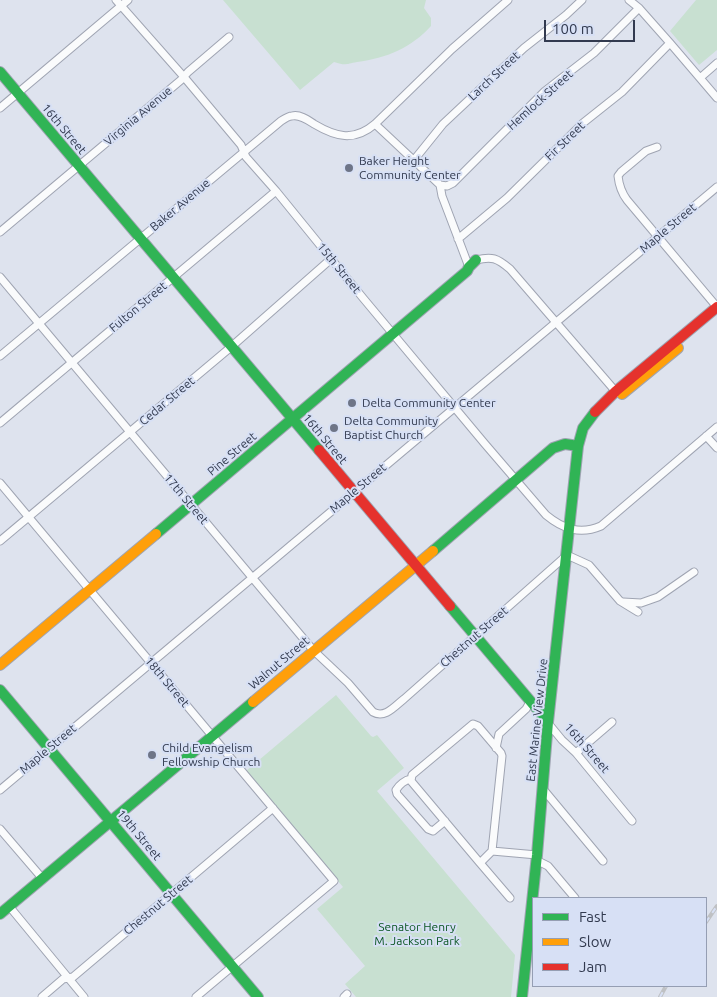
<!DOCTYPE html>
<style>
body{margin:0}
#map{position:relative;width:717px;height:997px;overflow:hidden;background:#dee3ee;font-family:Ubuntu,sans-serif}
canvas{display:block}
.legend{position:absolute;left:532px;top:897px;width:175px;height:90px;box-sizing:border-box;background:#d7e0f5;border:1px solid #959eb3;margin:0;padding:6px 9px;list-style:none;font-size:15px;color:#323a4f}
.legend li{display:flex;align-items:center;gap:10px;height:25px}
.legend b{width:25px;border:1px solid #959eb3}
.scale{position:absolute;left:544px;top:20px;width:91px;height:22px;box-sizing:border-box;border:2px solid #323a4f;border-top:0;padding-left:6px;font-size:15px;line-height:18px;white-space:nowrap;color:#323a4f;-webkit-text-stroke:4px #d7e0f5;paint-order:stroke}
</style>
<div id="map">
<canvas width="717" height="997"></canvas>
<ul class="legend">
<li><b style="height:6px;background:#30b455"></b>Fast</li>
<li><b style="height:6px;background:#ff9f0a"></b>Slow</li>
<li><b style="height:6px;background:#e5322d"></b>Jam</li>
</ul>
<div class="scale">100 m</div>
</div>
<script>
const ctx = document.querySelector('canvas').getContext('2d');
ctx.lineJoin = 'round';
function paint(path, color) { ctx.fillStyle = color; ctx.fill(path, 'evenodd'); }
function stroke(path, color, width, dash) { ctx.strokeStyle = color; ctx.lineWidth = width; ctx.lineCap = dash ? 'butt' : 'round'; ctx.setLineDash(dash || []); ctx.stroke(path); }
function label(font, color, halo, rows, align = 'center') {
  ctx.font = font + ' Ubuntu,sans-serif'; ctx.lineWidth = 4; ctx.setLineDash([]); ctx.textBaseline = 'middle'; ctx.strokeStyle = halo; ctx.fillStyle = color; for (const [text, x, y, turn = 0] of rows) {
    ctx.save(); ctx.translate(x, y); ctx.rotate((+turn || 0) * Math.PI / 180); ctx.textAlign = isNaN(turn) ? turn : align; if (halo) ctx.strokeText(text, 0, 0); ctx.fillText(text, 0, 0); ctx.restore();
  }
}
paint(new Path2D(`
 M223,0H426L424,8L431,18V26C411,48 387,58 357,62C346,64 346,66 334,62L300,90Z
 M696,0H717V50L699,65L670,31Z
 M336,695L371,736L373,737L377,735L404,768L377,791L515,955L511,997H356L345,984L365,966L317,909L343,887L246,771Z`), '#c8e0d1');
const street = new Path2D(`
 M116,0L184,77L241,145L246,157L276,191L363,298L485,444L546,515C563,529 580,535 601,526L717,427
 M629,0L639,8L670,43L717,98
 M700,78L717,63
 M0,108L128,0
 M375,124L440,185L442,196L469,267
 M657,147L646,151L621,172L618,176C619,185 621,192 627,200L717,307
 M414,160L443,124L524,48L566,15L582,0
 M440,185L447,186L453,183L545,91L594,53L639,8
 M0,232L181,80L188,72L229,37
 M458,239L507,198L583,123L622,92L670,43
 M476,260C492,256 497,258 510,269L617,393
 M0,277L313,650L348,683L373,712C385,719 395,706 404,699L567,555L589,565L620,601L638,612
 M0,356L281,121C284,119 289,116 292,116C300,114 308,120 314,124C336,137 354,142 375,124L452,49L508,0
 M0,423L276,191
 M706,436L717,448
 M0,483L334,881L196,997
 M0,541L231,347L331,259
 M623,602L641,603L658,597L694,572
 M548,723L562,740L576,753L632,821
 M496,748L499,734L526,709L530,702
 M576,753L612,722
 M411,779C405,780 399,785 396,790L397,794L428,829L433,831L445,821
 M543,789L603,861
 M0,790L717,187
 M0,829L42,878
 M492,851L502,756L501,753L478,726L473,724L412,775L411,781L480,863L492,851L537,855
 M536,860L548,866L575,898
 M480,863L510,898
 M9,906L84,997
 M42,997L63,979L73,977L273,808
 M344,997L347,994`);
const fast = new Path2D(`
 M0,72L319,450
 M156,534L467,271L469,267L476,260
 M433,551L553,448L565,444L578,446
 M450,606L548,722
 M0,690L258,997
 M0,914L253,702
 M522,997L537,855L548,722L578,446L583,428L595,412`);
const slow = new Path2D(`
 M622,394L678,348
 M0,665L156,534
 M253,702L433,551`);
const jam = new Path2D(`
 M595,412L616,391L717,307
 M319,450L450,606`);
stroke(street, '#9fa4b2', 9);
stroke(fast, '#9fa4b2', 12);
stroke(slow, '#9fa4b2', 12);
stroke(jam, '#9fa4b2', 12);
stroke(street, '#fafbfc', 7);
stroke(fast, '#30b455', 10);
stroke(slow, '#ff9f0a', 10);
stroke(jam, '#e5322d', 10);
const rail = new Path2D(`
 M706,922L717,906
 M660,997L666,986`);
stroke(rail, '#bfc1c4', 4);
stroke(rail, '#d7e0f5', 2, [5.5]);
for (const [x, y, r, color] of [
 [349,168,5,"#6e7587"],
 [352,403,5,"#6e7587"],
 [334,428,5,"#6e7587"],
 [152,755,5,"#6e7587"]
]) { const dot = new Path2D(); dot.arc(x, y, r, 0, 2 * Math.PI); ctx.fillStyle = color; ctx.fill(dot); stroke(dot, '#d7e0f5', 2); }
label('12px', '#323a4f', '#d7e0f5', [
 ["Larch Street",494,76,-43],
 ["Hemlock Street",540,100,-42],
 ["Virginia Avenue",138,116,-40],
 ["16th Street",64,129,50],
 ["Fir Street",565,141,-44],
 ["Baker Avenue",180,205,-40],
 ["Maple Street",668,228,-40],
 ["15th Street",339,268,51],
 ["Fulton Street",138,307,-40],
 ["Cedar Street",167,401,-40],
 ["16th Street",325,439,50],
 ["Pine Street",232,454,-40],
 ["Maple Street",358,488,-40],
 ["17th Street",186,499,50],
 ["Chestnut Street",474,637,-41],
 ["Walnut Street",279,663,-40],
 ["18th Street",167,682,50],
 ["East Marine View Drive",537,720,-84],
 ["16th Street",587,748,49],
 ["Maple Street",48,749,-40],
 ["19th Street",139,835,50],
 ["Chestnut Street",158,905,-40]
]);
label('12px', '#323a4f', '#d7e0f5', [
 ["Baker Height",359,161],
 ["Community Center",359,175],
 ["Delta Community Center",362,403],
 ["Delta Community",344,421],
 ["Baptist Church",344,435],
 ["Child Evangelism",162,748],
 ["Fellowship Church",162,762]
], 'left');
label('12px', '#095521', '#d7e0f5', [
 ["Senator Henry",417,927],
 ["M. Jackson Park",417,941]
]);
</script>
